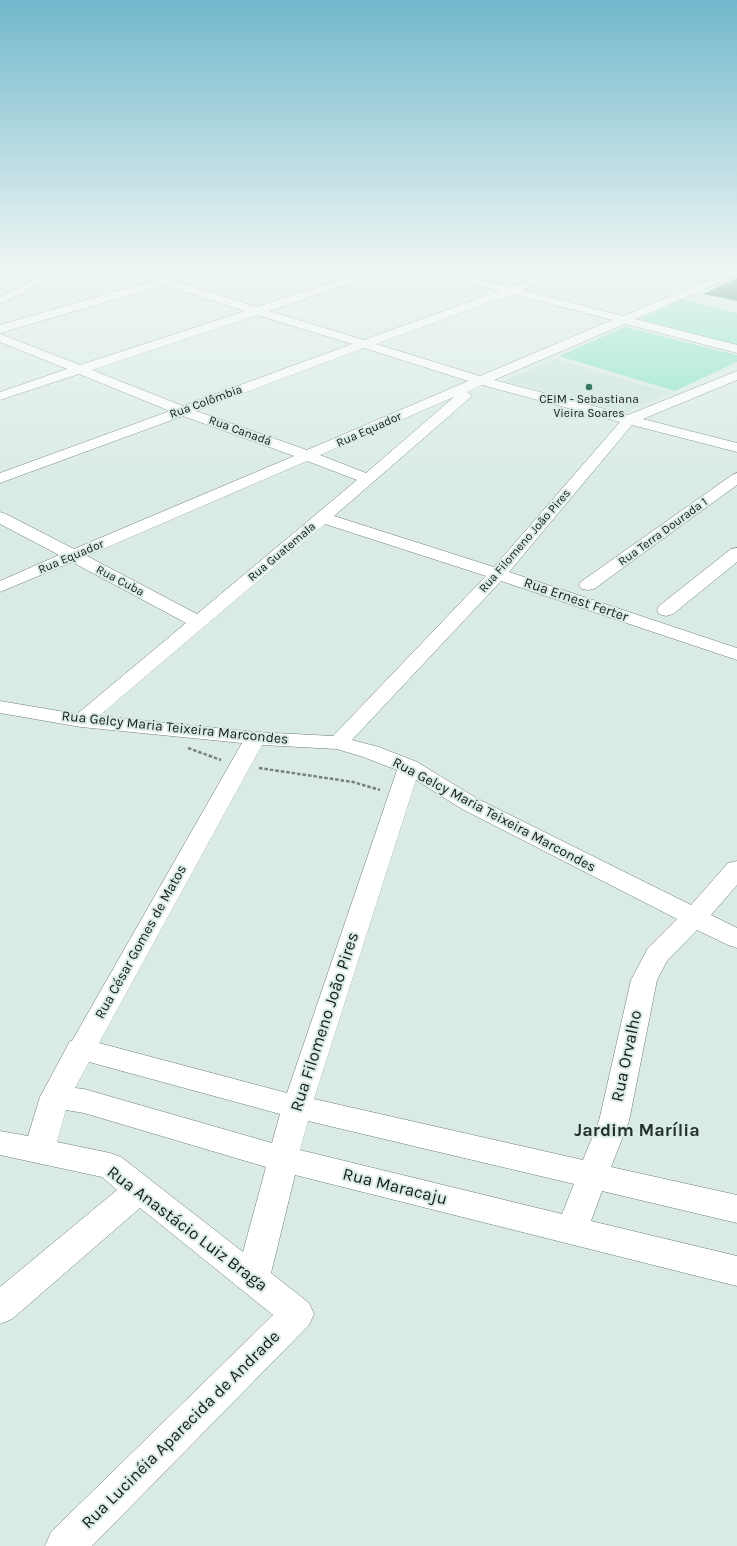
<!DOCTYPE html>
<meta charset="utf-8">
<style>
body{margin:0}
canvas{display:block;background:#daebe5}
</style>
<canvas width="737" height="1546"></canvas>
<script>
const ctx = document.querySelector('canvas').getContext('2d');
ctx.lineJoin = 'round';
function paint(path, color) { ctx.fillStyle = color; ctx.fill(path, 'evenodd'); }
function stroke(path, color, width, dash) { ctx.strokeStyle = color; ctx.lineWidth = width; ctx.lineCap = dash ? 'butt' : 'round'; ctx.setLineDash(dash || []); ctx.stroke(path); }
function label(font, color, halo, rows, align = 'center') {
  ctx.font = font + ' Karla,sans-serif'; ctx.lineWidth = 4; ctx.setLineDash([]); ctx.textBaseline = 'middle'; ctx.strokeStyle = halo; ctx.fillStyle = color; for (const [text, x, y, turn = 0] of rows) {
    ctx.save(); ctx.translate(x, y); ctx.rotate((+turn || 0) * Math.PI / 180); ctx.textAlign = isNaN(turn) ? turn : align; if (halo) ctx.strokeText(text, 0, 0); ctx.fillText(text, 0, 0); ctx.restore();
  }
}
paint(new Path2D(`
 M555,359L670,393L625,412L504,381Z`), '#cae4da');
paint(new Path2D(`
 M683,299L737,313V345L640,319Z
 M625,327L737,355V362L675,391L559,356Z`), '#89e3c6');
paint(new Path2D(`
 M737,278V301L703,294Z`), '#226e59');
const minor = new Path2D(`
 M61,267H76L0,304V297Z
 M113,267H131L164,278L200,267H218L217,269L175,281L257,307L377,267H394L393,269L269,311L364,340L499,291L417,269L416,267H435L510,287L559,267H575L522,290L623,316L737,268V275L635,319L737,345V353L625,324L494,380L628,415L737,371V380L643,419L737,443V452L632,425L509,572L737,648V660L501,581L352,740L379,747L417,762L478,799L691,905L728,863L737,861V885L711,915L737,928V948L728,945L697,930L667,961L657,980L629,1121L611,1167L737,1195V1223L602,1191L591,1221L737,1256V1286L295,1175L271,1273L309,1303L314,1314L309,1325L92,1546H45L51,1532L273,1315L140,1208L12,1319L0,1324V1287L117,1190L102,1177L0,1155V1131L28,1136L40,1097L70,1041H72L242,743L81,727L0,713V701L77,714L186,623L72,562L0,592V581L59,555L0,524V512L6,514L74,549L294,456L183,416L0,483V473L170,411L79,374L0,400V392L67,369L0,342V334L80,365L245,311L164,285L0,333V325L152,281L114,269ZM512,294L612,320L480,376L376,344ZM257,315L352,344L183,406L92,370ZM364,348L468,381L307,450L196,411ZM482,385L620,422L494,567L334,516L470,398L472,395L467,392ZM454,397L366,473L320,455ZM307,461L357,480L197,614L87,556ZM325,524L486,576L333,736L255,732L99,716ZM262,745L337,749L363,757L397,770L287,1093L99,1043ZM416,780L462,809L677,919L648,948L631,980L599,1121L583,1160L314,1099ZM89,1062L280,1114L272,1143L84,1089L75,1088ZM66,1110L84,1113L266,1167L243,1252L121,1157L110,1153L57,1142ZM308,1121L574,1184L562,1214L300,1150Z
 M737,473V485L594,589L588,590L582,589L579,585L582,581L732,475Z
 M737,548V562L673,614L666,616L659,614L657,610L659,606L731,549Z`);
stroke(minor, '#6e7d77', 1);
stroke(new Path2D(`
 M188,748L221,760
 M259,768L353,782L380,790`), '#76817d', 2.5, [3.5, 2]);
paint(minor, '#fff');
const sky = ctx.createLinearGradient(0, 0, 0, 484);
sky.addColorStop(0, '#71b8cc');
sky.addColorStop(0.55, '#eef6f3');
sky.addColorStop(1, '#eef6f300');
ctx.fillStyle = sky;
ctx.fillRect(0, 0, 737, 484);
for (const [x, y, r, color] of [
 [589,387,4,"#387663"]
]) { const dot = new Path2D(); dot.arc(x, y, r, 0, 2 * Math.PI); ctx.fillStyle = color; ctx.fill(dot); stroke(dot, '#daebe5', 1.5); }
label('12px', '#161c1a', '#daebe5', [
 ["CEIM - Sebastiana",589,400],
 ["Vieira Soares",589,414]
]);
label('12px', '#161c1a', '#daebe5', [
 ["Rua Colômbia",206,402,-20],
 ["Rua Equador",369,430,-24],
 ["Rua Canadá",240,431,20],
 ["Rua Terra Dourada 1",663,532,-36],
 ["Rua Filomeno João Pires",525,541,-49],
 ["Rua Guatemala",282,552,-40],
 ["Rua Equador",71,557,-23],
 ["Rua Cuba",120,581,28]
]);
label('14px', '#161c1a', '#daebe5', [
 ["Rua Ernest Ferter",576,600,19],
 ["Rua Gelcy Maria Teixeira Marcondes",175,728,6],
 ["Rua Gelcy Maria Teixeira Marcondes",494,815,28],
 ["Rua César Gomes de Matos",141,942,-61]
]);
label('17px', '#161c1a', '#daebe5', [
 ["Rua Filomeno João Pires",325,1022,-72],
 ["Rua Orvalho",627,1056,-78],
 ["Rua Maracaju",395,1187,14],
 ["Rua Anastácio Luiz Braga",187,1229,37],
 ["Rua Lucinéia Aparecida de Andrade",181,1430,-45]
]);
label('bold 18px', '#22302b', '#daebe5', [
 ["Jardim Marília",637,1131]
]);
</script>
